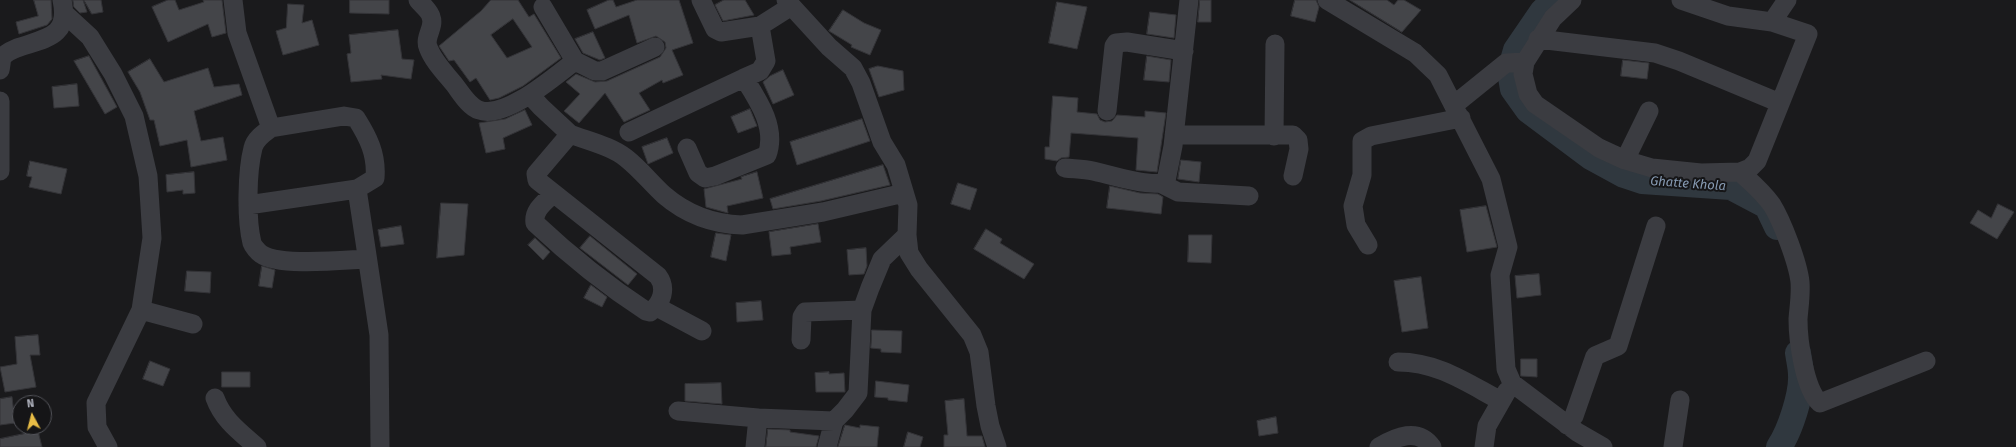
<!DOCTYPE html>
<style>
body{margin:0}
#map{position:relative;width:2016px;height:447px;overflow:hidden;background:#1a1a1c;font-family:"Fira Sans",sans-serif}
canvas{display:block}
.north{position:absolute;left:12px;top:395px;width:40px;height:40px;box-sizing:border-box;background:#151517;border:1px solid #525359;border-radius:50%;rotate:353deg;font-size:11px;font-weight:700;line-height:16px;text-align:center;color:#adb0bb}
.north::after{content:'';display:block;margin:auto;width:14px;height:18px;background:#e8bd46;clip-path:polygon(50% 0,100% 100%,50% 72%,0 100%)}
</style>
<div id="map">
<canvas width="2016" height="447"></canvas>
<div class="north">N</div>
</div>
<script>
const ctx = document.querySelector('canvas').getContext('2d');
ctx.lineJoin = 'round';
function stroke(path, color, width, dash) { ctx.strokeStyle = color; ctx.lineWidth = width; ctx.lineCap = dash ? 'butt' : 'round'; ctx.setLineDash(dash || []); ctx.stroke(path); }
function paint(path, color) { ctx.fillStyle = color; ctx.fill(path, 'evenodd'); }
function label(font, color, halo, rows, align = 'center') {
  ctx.font = font + ' "Fira Sans",sans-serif'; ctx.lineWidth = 4; ctx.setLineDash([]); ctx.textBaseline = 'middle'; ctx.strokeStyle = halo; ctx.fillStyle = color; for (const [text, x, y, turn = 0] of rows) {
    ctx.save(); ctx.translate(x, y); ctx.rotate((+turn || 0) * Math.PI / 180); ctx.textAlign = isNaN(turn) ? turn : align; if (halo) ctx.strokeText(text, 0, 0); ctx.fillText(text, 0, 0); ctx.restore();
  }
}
stroke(new Path2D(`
 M1554,0L1542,12L1516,50L1510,71L1513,89L1528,110L1591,157L1624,175L1642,181L1731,187L1767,206L1777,227
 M1779,447C1790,431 1802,394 1801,375C1801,368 1799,360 1798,353`), '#30383f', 26);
const building = new Path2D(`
 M34,0H51L52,19L47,25L19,34L16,22L38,16Z
 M73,0H83L87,12L80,13L74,7Z
 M84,0H101L103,12L92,14Z
 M168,0H175L179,10L204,2L203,0H222L226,33L212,37L208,24L168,42L152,7Z
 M350,0H389V14L350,13Z
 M491,0H518L529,17L534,14L561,58L523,86L499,98L490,100L476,78L470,82L454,60L449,61L439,46L481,11ZM513,19L532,47L507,58L491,35Z
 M609,0H613L616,7L637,0H679L693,43L672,50L683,75L663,83L662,80L639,93L650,110L624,122L605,93L579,123L564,111L580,94L566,82L576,74L595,82L607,81L660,57L666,48L665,42L656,36L637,43L629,15L595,29L587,10Z
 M724,0H745L754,15L723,21L715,5Z
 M1200,0H1211V22H1198Z
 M1295,0H1316L1319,7L1315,22L1291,16Z
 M1350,0H1387L1394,5L1398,0H1404L1421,10L1402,32Z
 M1057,2L1087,7L1077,49L1049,43Z
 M288,4L304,5L302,23L312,20L319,45L283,55L276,31L286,28Z
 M843,10L864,23L881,30L870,55L851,47L852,45L829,31Z
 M1150,12L1176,15L1174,38L1147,34Z
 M398,30L402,59L414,60L411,79L381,75L382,79L351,82L347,54L351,53L349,35Z
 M593,32L605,58L600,60L583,53L575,39Z
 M89,56L117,107L105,114L74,61Z
 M1147,56L1171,60L1169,82L1144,80Z
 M150,59L164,82L208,68L214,87L239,84L242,95L194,111L201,141L223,137L227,160L191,167L187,140L160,146L154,120H150L140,92L128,72Z
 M1623,60L1649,63L1647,79L1621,76Z
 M878,66L903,71L904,90L879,97L869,69Z
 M783,70L794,95L773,104L763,82L770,76Z
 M77,84L79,106L54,108L52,87Z
 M1053,96L1078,98L1077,112L1097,114L1100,120L1105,122L1112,121L1117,115L1145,117V111L1166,113L1157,172L1136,170L1138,138L1071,133L1069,157L1061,158L1057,161L1045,159V147H1049Z
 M750,109L757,126L738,133L731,117Z
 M525,110L532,125L503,138L505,149L486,153L479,123L505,119Z
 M862,119L870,141L797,165L790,142Z
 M667,138L673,153L648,164L642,147Z
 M1181,160L1201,162L1199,182L1178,179Z
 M30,161L67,169L61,194L29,187L32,177L27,176Z
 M883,165L890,185L821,201L773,209L770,199Z
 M194,172L195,193L183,194V190L167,192L166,175Z
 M757,172L763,198L727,206L728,213L706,207L704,189L742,179L741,177Z
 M958,183L977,189L970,210L951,204Z
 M1110,186L1140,193L1158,194L1163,197L1161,214L1107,208Z
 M441,203L468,204L464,255L437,258Z
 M1998,204L2014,212L1997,239L1970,223L1978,210L1991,218Z
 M1486,206L1497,247L1467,252L1460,210Z
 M818,224L821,242L790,247L791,254L772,256L769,232Z
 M401,226L404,244L381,247L378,230Z
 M986,229L1002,239L1000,243L1034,264L1024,279L974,249Z
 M716,233L731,235L726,261L711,257Z
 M1189,235H1212L1211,263L1188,262Z
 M590,236L637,274L628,285L580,248Z
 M535,238L550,252L543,260L528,245Z
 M866,248L867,266L864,274L849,275L847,250Z
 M262,266L275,270L272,288L259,286Z
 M187,271L211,272L210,293L185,291Z
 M1539,274L1541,295L1517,298L1515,276Z
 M1421,277L1428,328L1402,332L1394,281Z
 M591,285L607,297L602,307L584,298Z
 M761,301L763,320L737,322L736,303Z
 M872,330L902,331L901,353L881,352V349L871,348Z
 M38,335L40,355H30L36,387L5,392L0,367L17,364L15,337Z
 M1521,359H1537V377L1521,376Z
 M150,361L170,369L163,386L143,379Z
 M222,372H250V387H222Z
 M829,372V374L844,373L845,392H816L815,373Z
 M876,381L909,385L907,402L888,400V398L875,397Z
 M721,383L722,404L685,401V384Z
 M12,397L15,423L0,425V399Z
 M964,399L967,436H982L985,447H944V435H948L945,401Z
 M1276,417L1278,433L1259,436L1257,421Z
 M845,425L860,428V425L879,427L877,447H838Z
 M768,429L790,430V432L819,436L816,447H766Z
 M38,431L42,447H0V439Z
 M908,432L923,437L920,447H904Z`);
paint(building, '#444549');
stroke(building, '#343438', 1);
stroke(new Path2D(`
 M233,0L237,33L271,128C264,133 255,139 253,148C247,171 246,219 252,243C253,246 258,252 261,254C279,267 344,260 367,259
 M418,0C422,5 430,11 431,17C435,27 424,37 428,47C433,61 445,73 454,84C461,93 469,107 479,110C505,120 555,76 575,61L595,71H602L655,47
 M701,0L715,29L721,32L760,26
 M786,0L829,47L853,68L861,83L882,142L896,165L908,205L907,235L909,253L919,269L972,335L979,352L986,406L990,426L997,447
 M1327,0L1415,53L1438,75L1491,179L1508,247L1500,275L1506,369L1512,383L1577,432L1603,447
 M1572,0L1553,18L1525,62L1523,74L1528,94L1535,104L1599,148L1625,160L1652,168L1701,173L1740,172L1750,168L1757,161L1808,34L1772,22L1728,16L1681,0
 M543,7L575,61
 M65,14L90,37L113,74L134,116L148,176L152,238L141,310L96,403L97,427L108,447
 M1772,22L1787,0
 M1538,39L1655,53L1679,61L1780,103
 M0,70C1,67 1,61 2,58C5,53 12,50 17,48C46,38 70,37 62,0
 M530,95L541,107L570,134L536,174L537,180L658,276C667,288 662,304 650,312L646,311C606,285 569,255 535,223C533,210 545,202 553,194
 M0,101V171
 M1454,105L1506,63L1525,62
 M1107,111L1114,46L1116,43L1127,42L1184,51
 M629,132L744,78
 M570,134C588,141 611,146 626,158C640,169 651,183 664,195C686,214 713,224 742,225L823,212L904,193
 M1174,135H1293L1298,140L1299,149L1293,176
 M1274,136L1275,44
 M687,148L698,173L705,178L715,176L767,155C777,128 758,100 744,78L760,71L766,61L760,26L790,7
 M1625,160L1649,111
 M1065,168C1074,169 1084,169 1093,171C1108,174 1154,189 1166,181L1173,146L1189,0
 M1740,172C1751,182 1763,192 1772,205C1782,221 1798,263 1800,282C1801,295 1799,306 1798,319C1798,339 1804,389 1820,403L1926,361
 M1162,184L1178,192L1249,196
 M357,189L379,335L380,447
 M248,205L357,189L375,178C377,154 368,137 356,118L344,116L271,128
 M1368,245L1356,225L1353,206L1362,175V141L1371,136L1461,118
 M657,307L702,331
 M141,310L193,324
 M801,340L802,317L805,312L862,310
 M1398,362C1438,362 1467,383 1501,401
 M215,398C223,420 240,432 257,447
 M678,411L758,418L834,421L845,410L858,393L862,310L870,288L882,259L907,235
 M1567,425L1574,416L1595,356L1618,346L1656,226
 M755,447L758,418
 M827,447L834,421
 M1379,447C1396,437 1418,427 1432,447
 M1484,447L1487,426L1507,391
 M1673,447L1680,400`), '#3b3c41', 19);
label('italic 13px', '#879bb3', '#151517', [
 ["Ghatte Khola",1688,184,4]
]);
</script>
